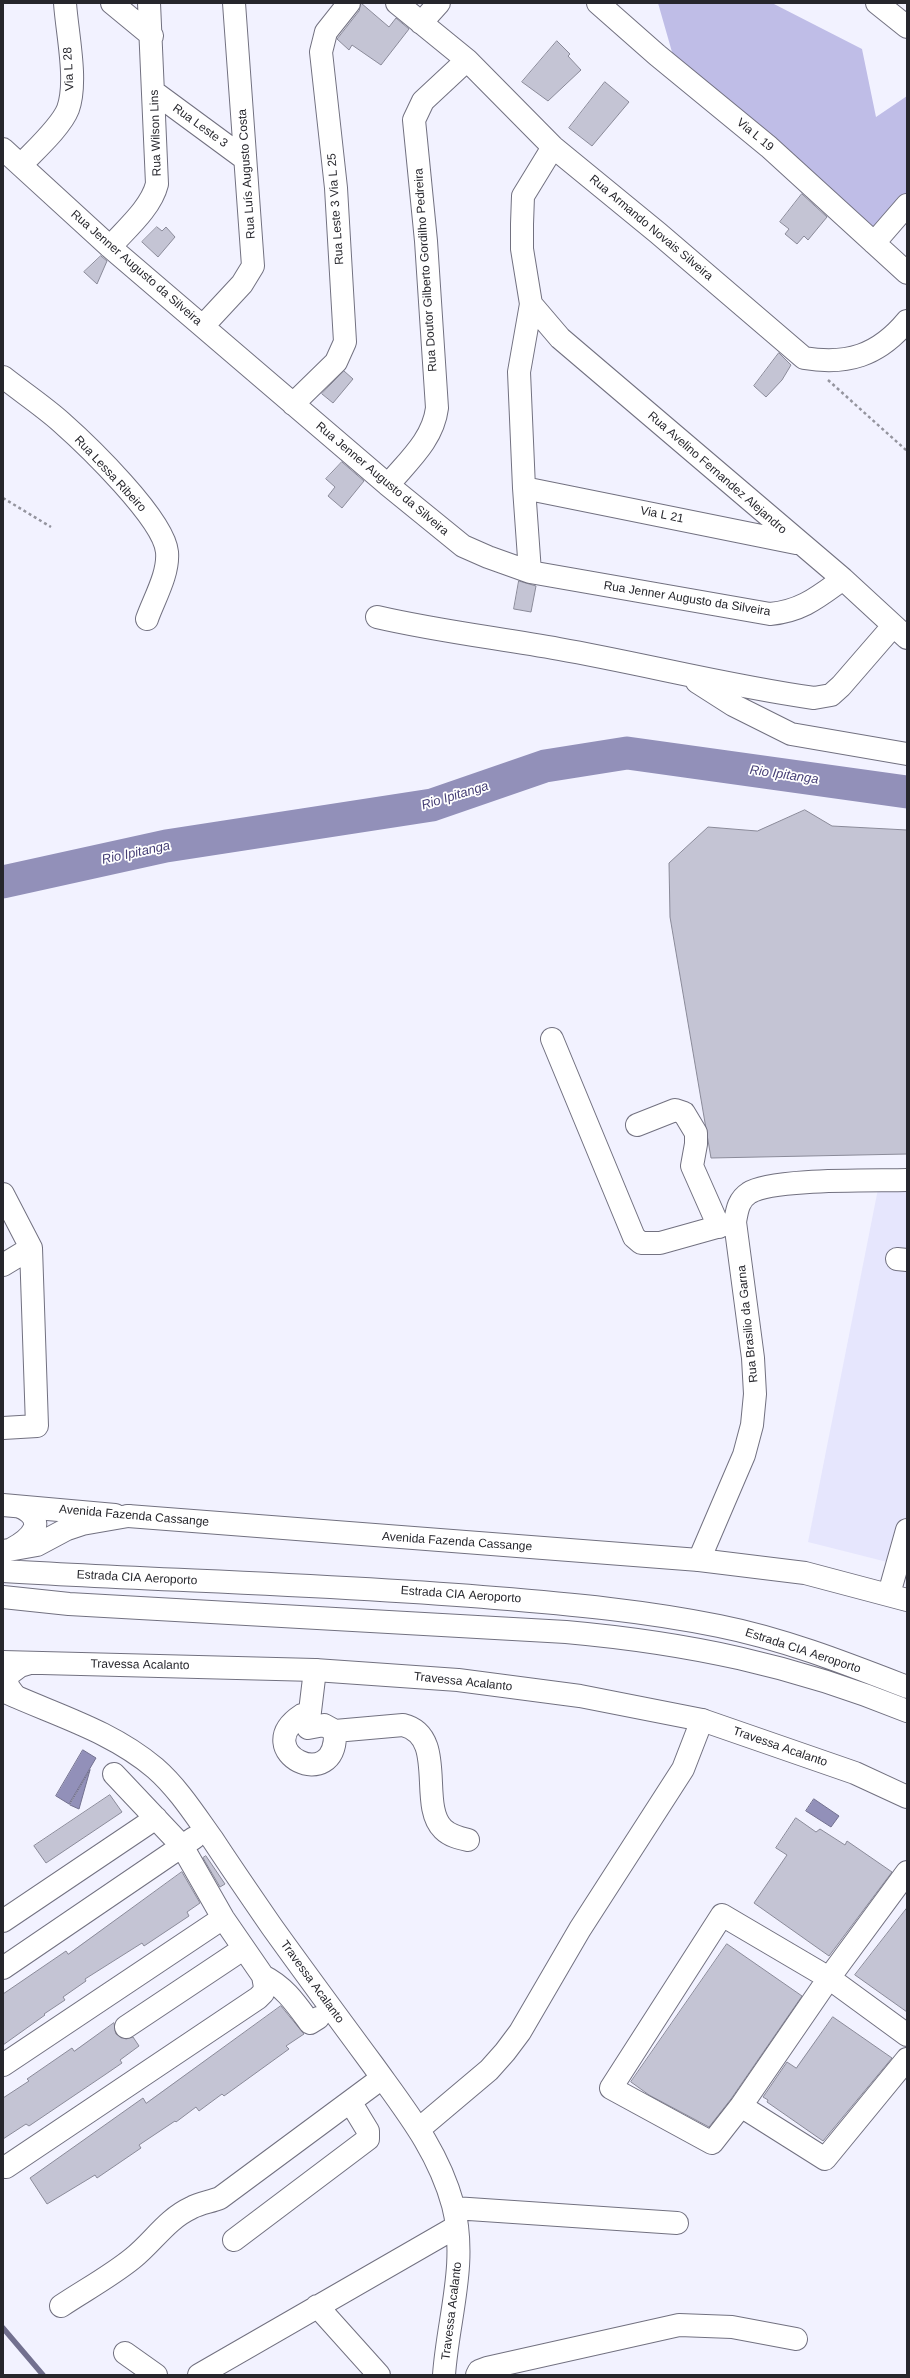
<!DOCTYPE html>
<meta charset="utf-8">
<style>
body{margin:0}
#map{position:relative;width:910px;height:2378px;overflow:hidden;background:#f2f2ff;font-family:Helvetica,sans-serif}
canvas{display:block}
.frame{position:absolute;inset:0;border:4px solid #26262c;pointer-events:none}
</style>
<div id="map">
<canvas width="910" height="2378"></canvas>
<div class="frame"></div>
</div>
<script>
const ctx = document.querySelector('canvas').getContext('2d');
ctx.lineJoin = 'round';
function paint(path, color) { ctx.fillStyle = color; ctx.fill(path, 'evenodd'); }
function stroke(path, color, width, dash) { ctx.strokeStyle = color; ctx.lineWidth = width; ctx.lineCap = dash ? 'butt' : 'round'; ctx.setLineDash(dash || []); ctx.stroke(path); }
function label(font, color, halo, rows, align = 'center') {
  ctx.font = font + ' Helvetica,sans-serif'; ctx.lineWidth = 3.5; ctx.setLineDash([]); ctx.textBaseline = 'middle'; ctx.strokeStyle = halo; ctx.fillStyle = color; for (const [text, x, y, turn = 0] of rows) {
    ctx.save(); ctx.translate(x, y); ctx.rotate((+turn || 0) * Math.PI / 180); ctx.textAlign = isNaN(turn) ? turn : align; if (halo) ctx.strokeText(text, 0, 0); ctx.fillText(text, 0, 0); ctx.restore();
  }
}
paint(new Path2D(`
 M879,1184H907V1567L808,1542Z`), '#e6e6fd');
paint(new Path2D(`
 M658,3H772L862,49L876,117L907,96V201L869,244L674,59Z`), '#bfbde7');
const water = new Path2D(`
 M83,1750L96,1758L69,1804L56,1796Z
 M90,1770L79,1809L70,1805Z
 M814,1799L839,1816L831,1827L806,1811Z`);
paint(water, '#9290b9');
stroke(water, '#72708f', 1);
stroke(new Path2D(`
 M3,2328L43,2375`), '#72708f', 5.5);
stroke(new Path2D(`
 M3,882L166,846L432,805L545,766L627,753L907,792`), '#9290b9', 33);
const building = new Path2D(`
 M361,3L389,27L396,18L409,29L381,65L352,45L349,50L337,39L359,11Z
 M557,41L570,54L568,56L581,70L548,101L522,82Z
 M605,82L629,102L592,146L569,128Z
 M802,194L827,217L808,240L804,236L797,244L785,234L789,229L780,222Z
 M157,227L162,231L166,227L175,237L158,257L142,242Z
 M101,256L107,261L97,284L84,272Z
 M779,353L791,365L782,380L766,397L754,386Z
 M344,371L353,379L333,403L322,394Z
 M342,462L364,481L342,508L328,496L335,487L326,479Z
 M519,581L536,586L531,612L514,609Z
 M805,810L832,826L907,830V1154L711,1158L670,917L669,863L708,827L757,831Z
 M110,1795L122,1812L46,1863L34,1846Z
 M796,1818L816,1832L820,1829L845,1845L847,1841L892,1872L829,1956L754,1903L787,1855L776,1848Z
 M206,1856L225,1884L220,1887L203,1858Z
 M182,1872L200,1903L187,1912L189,1916L144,1946L142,1943L85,1979L86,1981L63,1997L65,2000L44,2014L45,2015L3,2045V1994L66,1951L68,1954Z
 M907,1908V2012L855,1975Z
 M727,1944L802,1996L731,2099L709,2127L649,2095L631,2082Z
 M281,2006L304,2034L286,2046L289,2049L224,2096L222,2094L199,2111L196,2107L176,2122L175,2121L139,2145L141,2148L97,2178L95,2175L47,2204L30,2178L143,2098L146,2103Z
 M833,2017L892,2058L823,2141L767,2102L768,2100L763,2097L787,2062L796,2068Z
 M114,2023L116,2034L126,2039L133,2037L139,2046L120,2060L122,2063L106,2074L29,2126L26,2124L3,2139V2098L29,2081L27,2079L72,2048L74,2051Z`);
paint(building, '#c4c4d4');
stroke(building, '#8a8a99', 1);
const minor = new Path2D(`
 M112,3L152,36
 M397,3L467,60L553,147L658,233L804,358C847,365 878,356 907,321
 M598,3L657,55L769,147L907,273
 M877,3L907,27
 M421,23L439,3
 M154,92L245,159
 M3,149L110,247L388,485L463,546L488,557L530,572L770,614C802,611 818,597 843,579
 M21,165C34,151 61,127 68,109C78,81 67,33 65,3
 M874,243L907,205
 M110,247C126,229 151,208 157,184L149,3
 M531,304L560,338L843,579L907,638
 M203,326L242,284L253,266L234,3
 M3,377C22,392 43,406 61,422C87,445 164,519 167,552C169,574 154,599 147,619
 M293,404L336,362L345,342L336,188L321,52L326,32L349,3
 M388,485C408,461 433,440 437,408L426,241L414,120L423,101L467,60
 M524,488L796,543
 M530,572L524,488L519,372L531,304L522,249V224L523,196L553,147
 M377,617C437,631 498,638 559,649C644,664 728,686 814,698L831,695L841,686L893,626
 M697,682L733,705L791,734L907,754
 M552,1039L634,1237L641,1243H660L735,1222
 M637,1125L675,1110L684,1113L696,1133V1144L692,1166L719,1227
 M3,1194L31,1248L3,1265
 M897,1259L907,1260
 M3,1428L37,1426L31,1248
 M3,1505L115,1515
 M699,1560L744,1455L752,1425L755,1394L753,1358L735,1222C737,1211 738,1200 749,1193C771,1178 875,1181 907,1180
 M889,1594L907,1530
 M315,1670L308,1728L324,1725L335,1731L403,1725C448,1736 418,1805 443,1829C450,1836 459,1838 468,1840
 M3,1691C55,1715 110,1730 155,1768C178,1788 195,1815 213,1840C232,1869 252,1898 272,1927C305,1973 339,2019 373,2065C406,2111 438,2150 453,2205C468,2263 448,2318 444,2375
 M308,1728L302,1715C247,1751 338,1797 335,1731
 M907,1872L829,1978L741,2106L825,2159L907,2059
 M3,1921L156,1818
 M3,1968L194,1838
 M263,1976C285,1987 296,2004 310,2023L318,2018
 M126,2027L243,1949
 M3,2065L223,1918
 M741,2106L712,2143L611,2088L722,1915L829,1978L907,2035
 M419,2129L489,2070L505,2052L520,2032L580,1929L683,1769L702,1720
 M6,2167L258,1998L263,1993L265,1987L263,1976L223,1918L182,1846L114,1774
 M454,2208L677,2223
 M234,2240L368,2139V2131L351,2103
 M61,2306C85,2290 111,2276 133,2258C153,2242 167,2219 191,2208C200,2203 210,2202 220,2198L382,2078
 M317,2306L379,2375
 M125,2353L156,2375
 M199,2375L456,2227
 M477,2375L479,2371L487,2368L679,2325L732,2327L796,2339`);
const major = new Path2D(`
 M128,1516L699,1560L805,1573L907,1600
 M3,1662L315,1670L458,1680L580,1696L702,1720L855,1773L907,1797
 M15,1696L7,1685L8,1675L20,1666L30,1663`);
const highway = new Path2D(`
 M12,1549C32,1538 48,1521 21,1507
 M3,1551L37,1545L67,1529L82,1524L128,1516
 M3,1571C167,1581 331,1584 495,1598C570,1604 645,1611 719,1626C784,1639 845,1663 907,1687
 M3,1597L69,1604L566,1632C688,1643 794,1665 907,1711`);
stroke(minor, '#727180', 24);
stroke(major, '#727180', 24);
stroke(highway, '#727180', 24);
stroke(new Path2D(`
 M828,380L907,451
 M3,498L51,527`), '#94949e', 2.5, [3, 3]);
stroke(minor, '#fff', 22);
stroke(major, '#fff', 22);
stroke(highway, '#fff', 22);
label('12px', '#26262c', '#fff', [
 ["Via L 28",69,69,-93],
 ["Rua Leste 3",200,126,36],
 ["Rua Wilson Lins",156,133,-92],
 ["Via L 19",755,135,40],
 ["Rua Luís Augusto Costa",247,174,-94],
 ["Rua Leste 3 Via L 25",336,209,-94],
 ["Rua Armando Novais Silveira",651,228,40],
 ["Rua Jenner Augusto da Silveira",136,268,41],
 ["Rua Doutor Gilberto Gordilho Pedreira",426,270,-94],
 ["Rua Avelino Fernandez Alejandro",717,473,41],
 ["Rua Lessa Ribeiro",110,474,47],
 ["Rua Jenner Augusto da Silveira",382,479,40],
 ["Via L 21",662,515,11],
 ["Rua Jenner Augusto da Silveira",687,599,9],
 ["Rua Brasilio da Garna",748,1324,-96],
 ["Avenida Fazenda Cassange",134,1516,5],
 ["Avenida Fazenda Cassange",457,1542,4],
 ["Estrada CIA Aeroporto",137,1578,3],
 ["Estrada CIA Aeroporto",461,1595,4],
 ["Estrada CIA Aeroporto",803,1651,18],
 ["Travessa Acalanto",140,1665,1],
 ["Travessa Acalanto",463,1682,6],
 ["Travessa Acalanto",780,1747,19],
 ["Travessa Acalanto",312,1982,54],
 ["Travessa Acalanto",452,2311,-83]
]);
label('italic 13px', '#463f76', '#fff', [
 ["Rio Ipitanga",784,775,8],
 ["Rio Ipitanga",455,796,-17],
 ["Rio Ipitanga",136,853,-12]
]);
</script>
